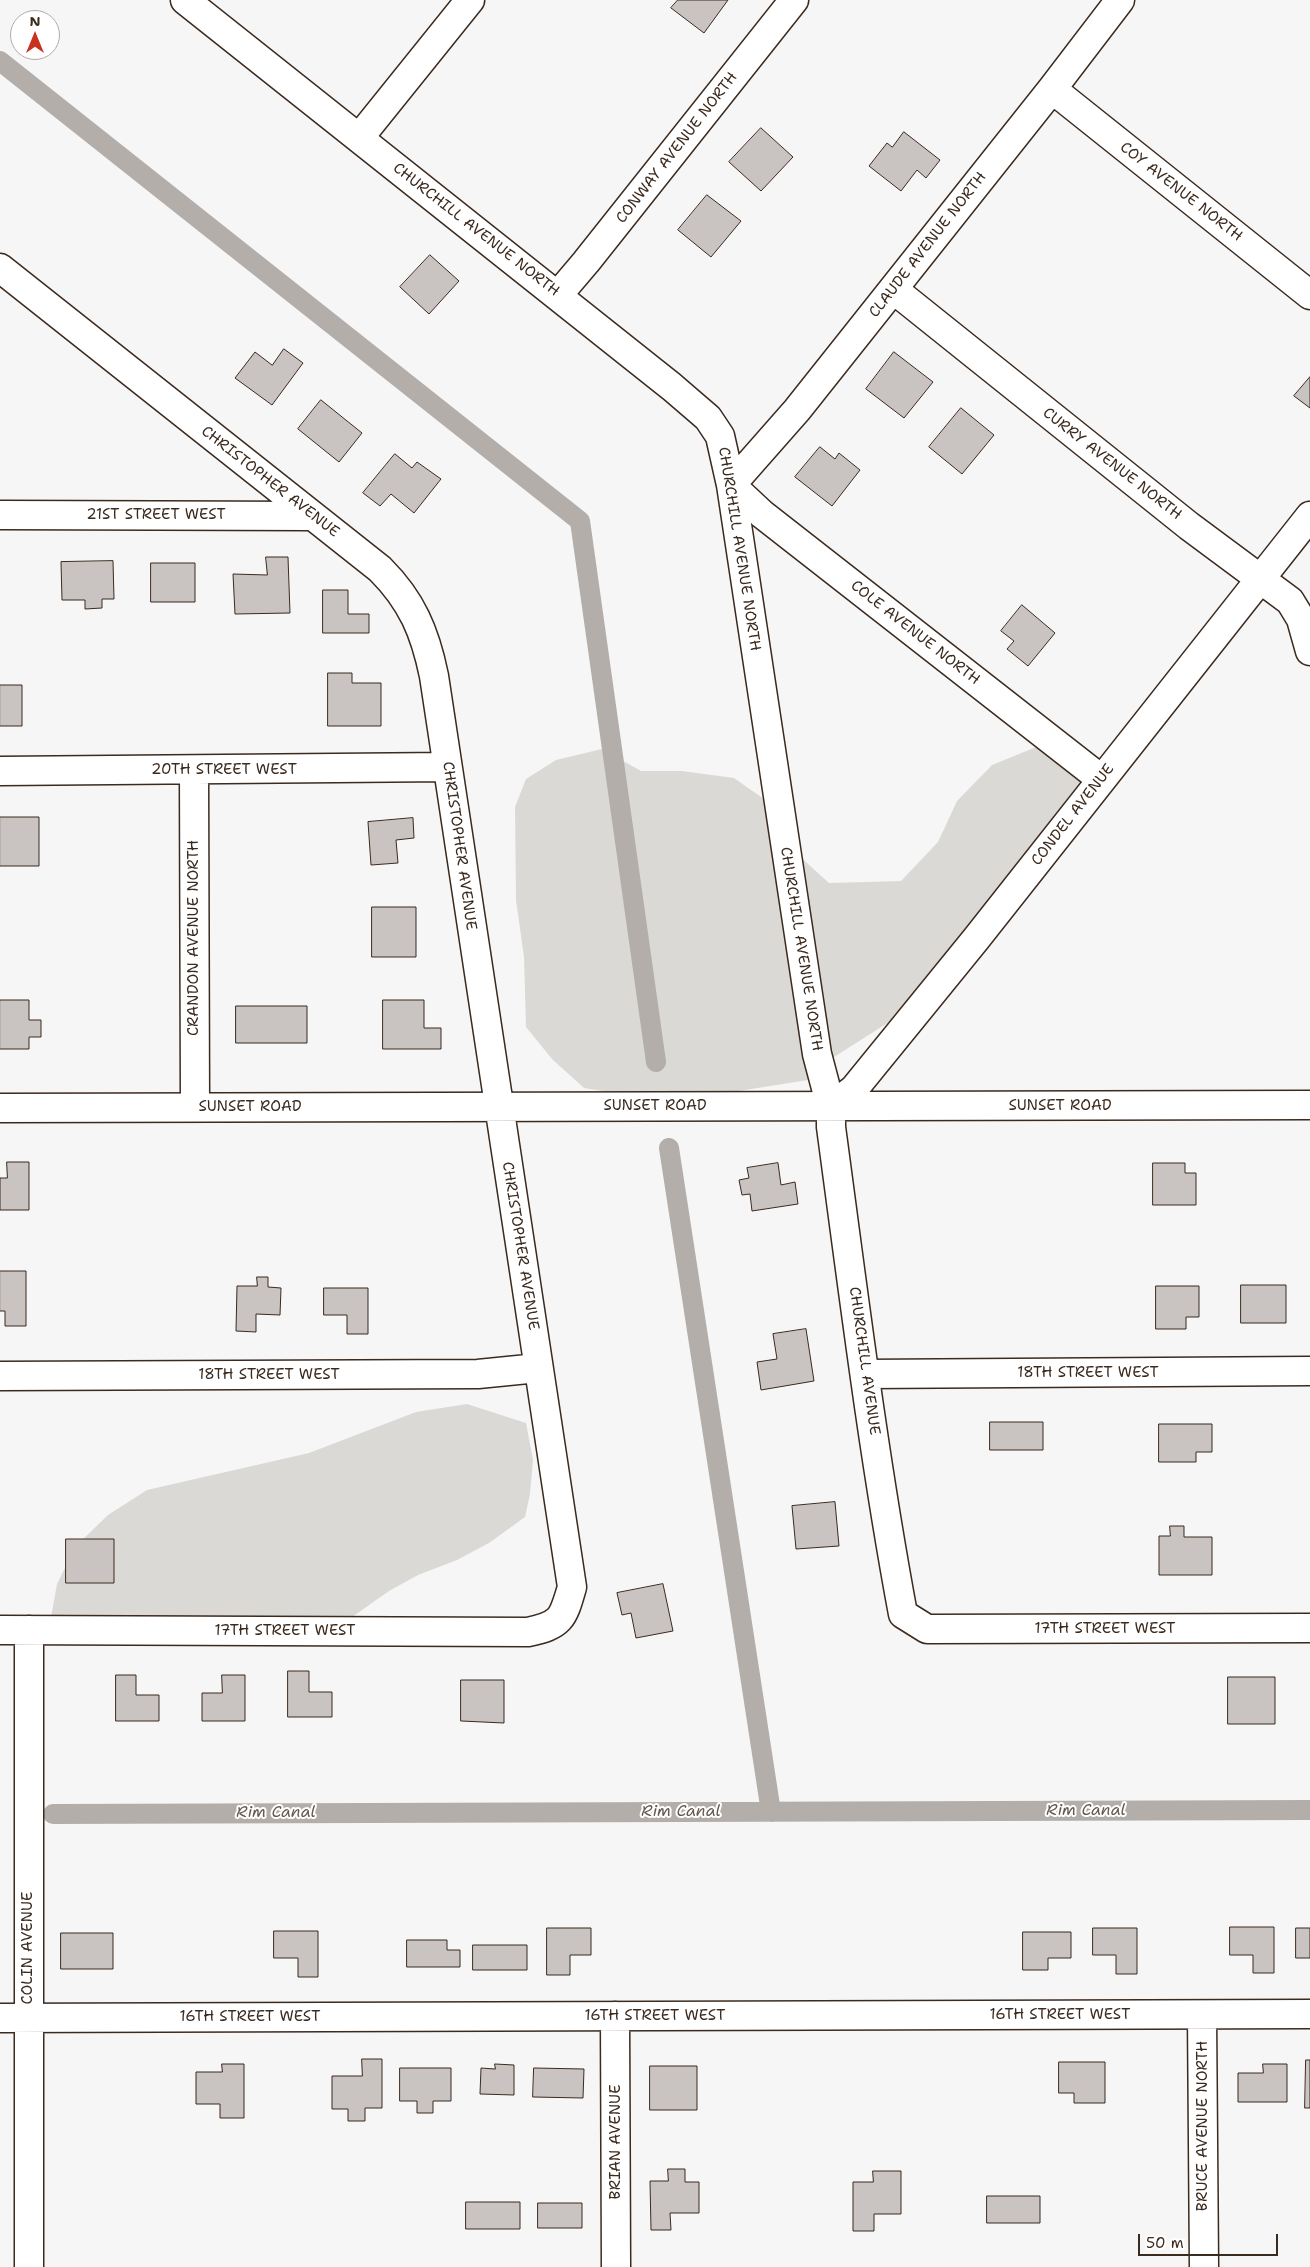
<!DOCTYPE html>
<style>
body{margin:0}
#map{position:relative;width:1310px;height:2267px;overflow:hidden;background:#f7f6f6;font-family:"Shantell Sans",sans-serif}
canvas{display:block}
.north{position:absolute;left:10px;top:10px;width:50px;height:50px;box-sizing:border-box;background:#fff;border:1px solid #b1aaa5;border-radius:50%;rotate:0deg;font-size:14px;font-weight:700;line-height:20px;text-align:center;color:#3b2a1e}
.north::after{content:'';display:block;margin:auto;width:18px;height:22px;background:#c8321e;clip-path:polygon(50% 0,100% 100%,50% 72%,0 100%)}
.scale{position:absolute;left:1138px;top:2234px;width:140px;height:22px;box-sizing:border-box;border:2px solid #3b2a1e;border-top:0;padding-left:6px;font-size:15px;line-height:18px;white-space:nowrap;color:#3b2a1e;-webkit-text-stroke:4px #fff;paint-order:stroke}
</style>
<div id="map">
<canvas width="1310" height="2267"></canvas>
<div class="north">N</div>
<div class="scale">50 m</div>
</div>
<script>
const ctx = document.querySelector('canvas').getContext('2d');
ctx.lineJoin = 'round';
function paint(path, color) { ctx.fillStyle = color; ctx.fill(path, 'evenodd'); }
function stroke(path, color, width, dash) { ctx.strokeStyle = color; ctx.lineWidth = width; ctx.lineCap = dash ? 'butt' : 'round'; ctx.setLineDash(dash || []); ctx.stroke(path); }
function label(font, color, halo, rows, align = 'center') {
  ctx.font = font + ' "Shantell Sans",sans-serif'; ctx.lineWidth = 4; ctx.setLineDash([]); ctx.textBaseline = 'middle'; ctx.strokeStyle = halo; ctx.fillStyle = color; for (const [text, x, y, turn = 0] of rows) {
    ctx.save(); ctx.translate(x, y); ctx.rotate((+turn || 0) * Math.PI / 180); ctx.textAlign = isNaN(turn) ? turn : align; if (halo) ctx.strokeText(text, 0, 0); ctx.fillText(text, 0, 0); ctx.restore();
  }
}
paint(new Path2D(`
 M1041,745L1093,780L937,984L886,1024L834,1057L808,1080L688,1099H651L584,1088L552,1059L526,1027L524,957L516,900L515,807L526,779L556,760L602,749L641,771H682L734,778L771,804L797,854L829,883L901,881L938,842L957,801L992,765Z
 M467,1404L526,1423L533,1460L530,1494L525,1517L489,1543L457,1560L418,1575L389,1591L345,1622L50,1623L57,1584L76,1546L108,1515L147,1490L309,1453L416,1412Z`), '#dbd9d6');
stroke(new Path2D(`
 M0,61L580,521L656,1062
 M669,1148L771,1812
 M53,1814L1310,1810`), '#b4aeaa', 20);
const building = new Path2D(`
 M678,0H728L704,33L671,8Z
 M761,128L793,157L761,191L729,162Z
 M904,132L940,160L926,178L917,170L901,191L869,166L887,143L892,147Z
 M707,195L741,221L711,257L678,230Z
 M430,255L459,281L429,314L400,287Z
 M284,349L303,363L272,405L235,378L255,352L272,365Z
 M894,352L933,382L904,418L866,389Z
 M1310,377V408L1294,396Z
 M321,400L362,433L339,462L298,429Z
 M961,408L994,435L962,474L929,447Z
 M820,447L835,459L839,453L860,470L832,506L795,477Z
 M395,454L412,468L417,462L441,479L414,513L391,494L380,506L363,493Z
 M266,557H288L290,613L235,614L233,574L267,575Z
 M113,561L114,599H102V608L85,609V600H62L61,562Z
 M151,563H195V602H151Z
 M323,590H348V614H369V633H323Z
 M1022,605L1055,633L1028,666L1007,649L1014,641L1001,631Z
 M328,673H352V683H381V726H328Z
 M0,685H22V726H0Z
 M0,817H39V866H0Z
 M413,818L414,838L396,840L398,863L371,865L368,822Z
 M372,907H416V957H372Z
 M0,1000H29V1020H41V1037H29V1049H0Z
 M383,1000H424V1028H441V1049H383Z
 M236,1006H307V1043H236Z
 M7,1162H29V1210H0V1178H7Z
 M778,1163L781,1185L795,1182L798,1204L752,1211L750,1194L742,1195L739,1180L749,1178L747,1168Z
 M1153,1163H1185V1173H1196V1205H1153Z
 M0,1271H26V1326H5V1311H0Z
 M257,1277H268V1287L281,1288L280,1315L256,1314V1332L236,1331L237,1286H257Z
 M1241,1285H1286V1323H1241Z
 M1156,1286H1199V1317H1186V1329H1156Z
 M324,1288H368V1334H347V1315H324Z
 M806,1329L814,1381L761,1390L757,1362L777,1359L773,1334Z
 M990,1422H1043V1450H990Z
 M1159,1424H1212V1452H1196V1462H1159Z
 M835,1502L839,1546L796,1549L792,1506Z
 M1170,1526H1184V1537H1212V1575H1159V1536H1170Z
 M66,1539H114V1583H66Z
 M663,1584L673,1631L636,1638L631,1613L622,1615L617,1593Z
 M288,1671H309V1692H332V1717H288Z
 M116,1675H136V1695H159V1721H116Z
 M222,1675H245V1721H202V1693H222Z
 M1228,1677H1275V1724H1228Z
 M461,1680H504V1723L461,1721Z
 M1230,1927H1274V1973H1253V1955H1230Z
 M547,1928H591V1955H570V1975H547Z
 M1093,1928H1137V1974H1116V1955H1093Z
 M1296,1928H1310V1958H1296Z
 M274,1931H318V1977H298V1958H274Z
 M1023,1932H1071V1958H1048V1970H1023Z
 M61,1933H113V1969H61Z
 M407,1940H447V1950H460V1967H407Z
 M473,1945H527V1970H473Z
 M362,2059H382V2108H365V2121H348V2109H332V2076H362Z
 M1306,2060H1310V2108H1305Z
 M1059,2062H1105V2103H1074V2093H1059Z
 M222,2064H244V2118H220V2104H196V2072H222Z
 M495,2064L514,2065V2095L480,2094L481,2068L495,2069Z
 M1263,2064H1287V2102H1238V2073H1263Z
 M650,2066H697V2110H650Z
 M400,2068H451V2101H433V2113H417V2101H400Z
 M534,2068L584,2069L583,2098L533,2097Z
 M668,2169H685V2182H699V2213H670L671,2230H651L650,2181H668Z
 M873,2171H901V2214H874V2231H853V2182H873Z
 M987,2196H1040V2223H987Z
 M466,2202H520V2229H466Z
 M538,2203H582V2228H538Z`);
paint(building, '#c9c3c1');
stroke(building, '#3b2a1e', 1);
const minor = new Path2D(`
 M185,0L672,387L708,418L720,436L731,485L817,1054L831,1107V1127C853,1290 873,1453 903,1614L927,1629L1310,1628
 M1052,89L1310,295
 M359,138L470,0
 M0,268L380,569C412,601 425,632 434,676L572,1587C563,1618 562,1625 528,1632L0,1630
 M893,289L1189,526L1290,601L1301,619L1310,651
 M558,295L586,262L794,0
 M0,515L312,516
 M194,770L195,1107
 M0,771L447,767
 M1101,779L762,514L731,485L797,410L1052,89L1120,0
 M831,1107L854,1089L976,939L1310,516
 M0,1108L1310,1105
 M866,1374L1310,1371
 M0,1376L478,1374L538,1368
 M1202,2015L1204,2267
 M615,2016L616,2267
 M0,2018L1310,2014
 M29,2267V1630`);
stroke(minor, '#3b2a1e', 31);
stroke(minor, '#fff', 28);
label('15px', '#3b2a1e', '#fff', [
 ["CONWAY AVENUE NORTH",677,148,-52],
 ["COY AVENUE NORTH",1181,192,38],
 ["CHURCHILL AVENUE NORTH",476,230,38],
 ["CLAUDE AVENUE NORTH",928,245,-52],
 ["CURRY AVENUE NORTH",1112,464,38],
 ["CHRISTOPHER AVENUE",270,482,38],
 ["21ST STREET WEST",156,515],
 ["CHURCHILL AVENUE NORTH",739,549,81],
 ["COLE AVENUE NORTH",915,633,38],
 ["20TH STREET WEST",224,770],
 ["CONDEL AVENUE",1073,815,-52],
 ["CHRISTOPHER AVENUE",459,846,82],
 ["CRANDON AVENUE NORTH",194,938,-90],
 ["CHURCHILL AVENUE NORTH",801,949,81],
 ["SUNSET ROAD",655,1106],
 ["SUNSET ROAD",1060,1106],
 ["SUNSET ROAD",250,1107],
 ["CHRISTOPHER AVENUE",520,1246,81],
 ["CHURCHILL AVENUE",864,1361,82],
 ["18TH STREET WEST",1088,1373],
 ["18TH STREET WEST",269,1375],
 ["17TH STREET WEST",1105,1629],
 ["17TH STREET WEST",285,1631],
 ["COLIN AVENUE",28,1948,-90],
 ["16TH STREET WEST",1060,2015],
 ["16TH STREET WEST",655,2016],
 ["16TH STREET WEST",250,2017],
 ["BRUCE AVENUE NORTH",1203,2126,-90],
 ["BRIAN AVENUE",616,2142,-90]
]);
label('italic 16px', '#65584f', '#fff', [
 ["Rim Canal",1086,1811],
 ["Rim Canal",681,1812],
 ["Rim Canal",276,1813]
]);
</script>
